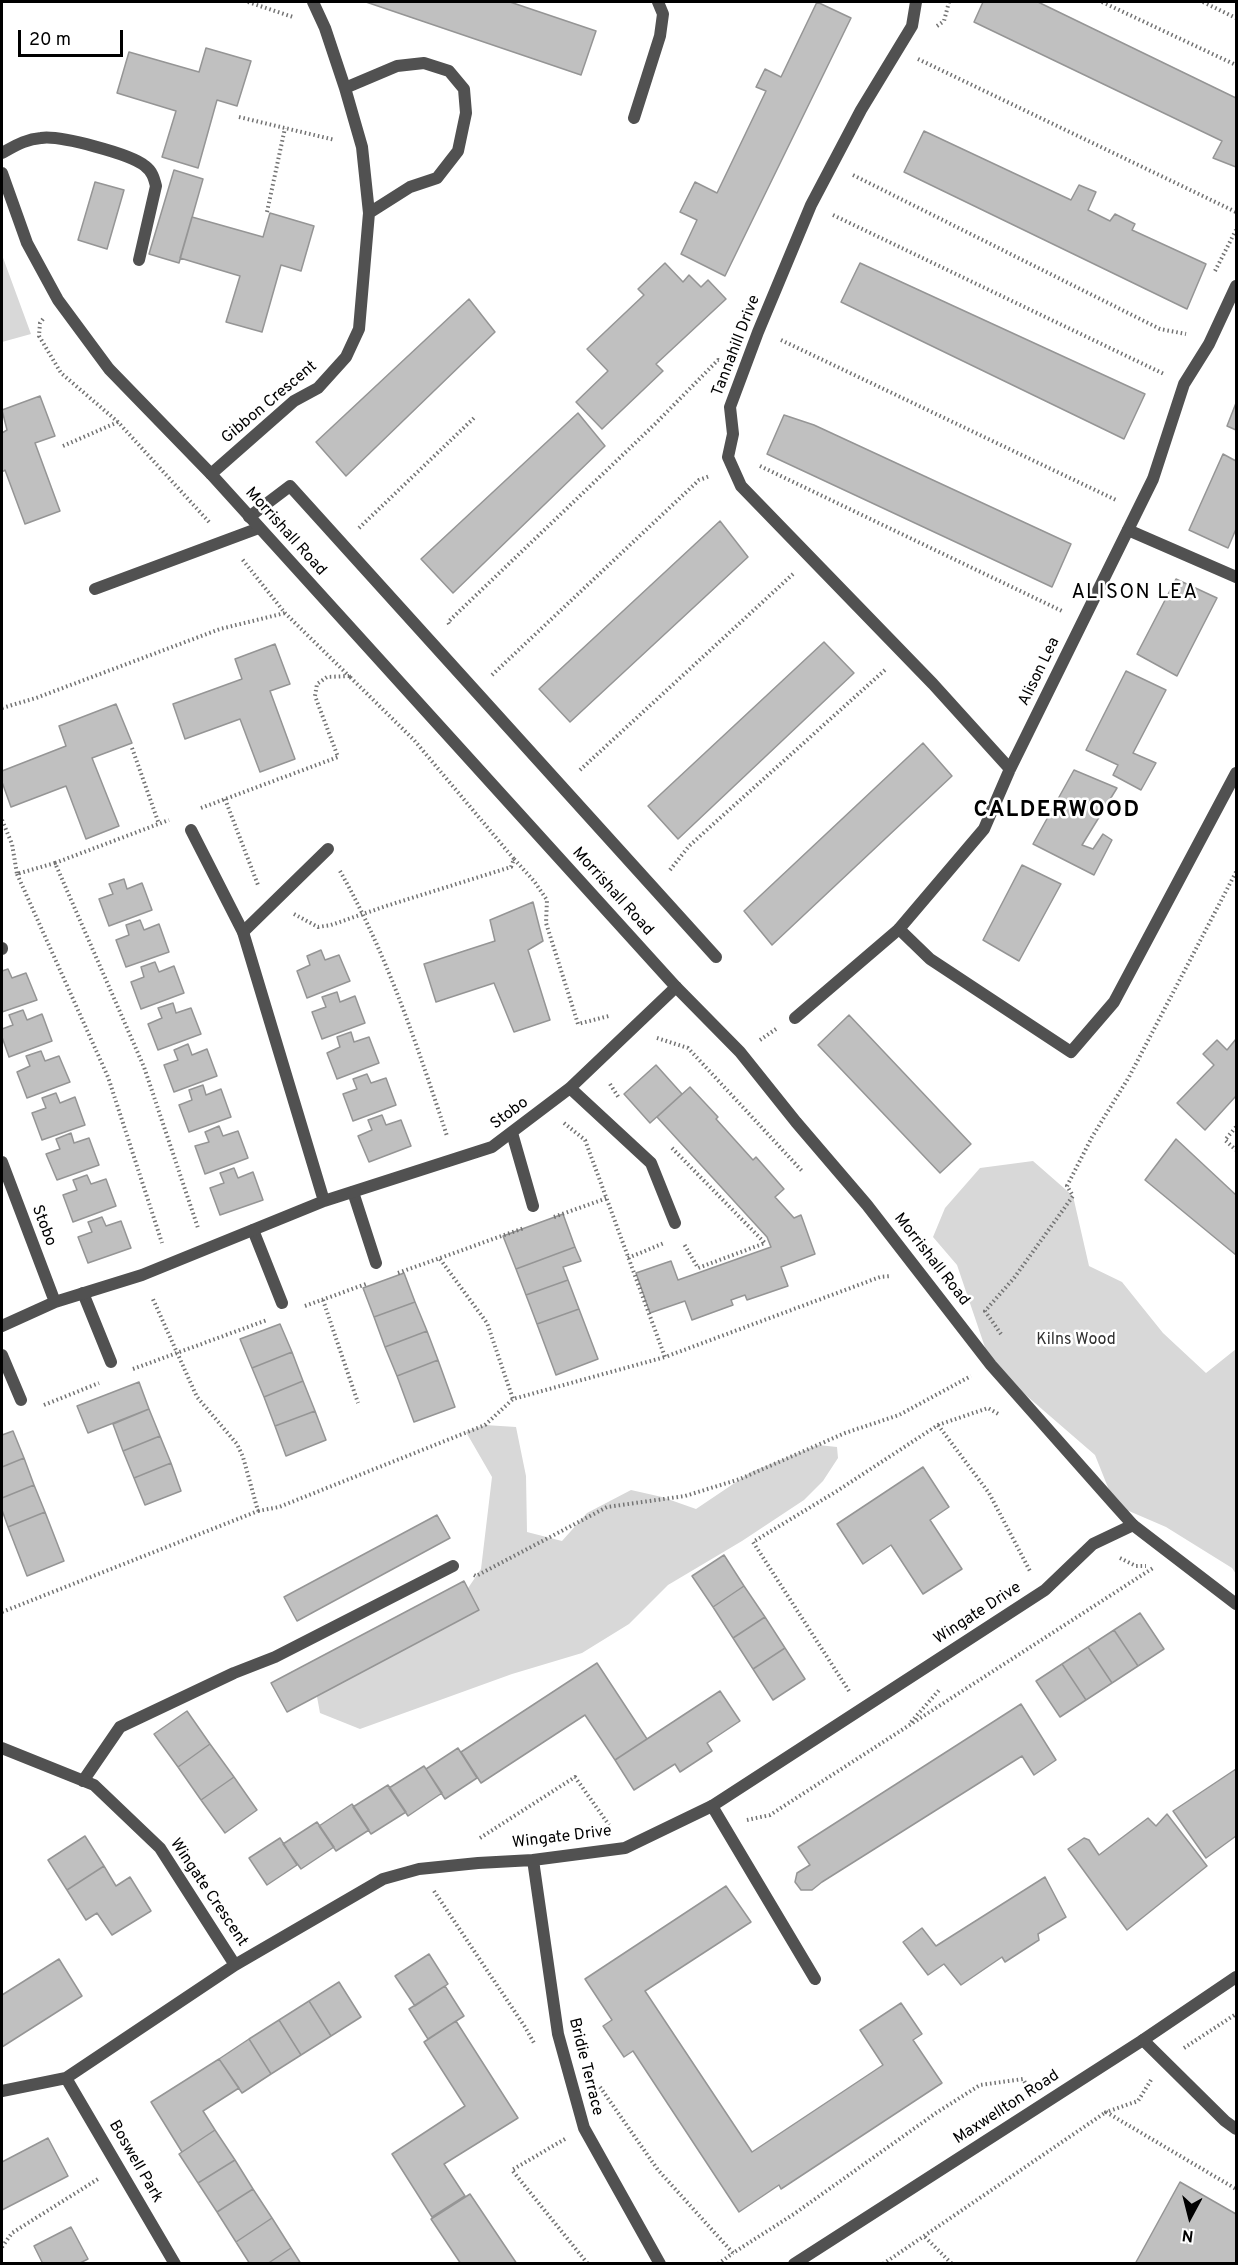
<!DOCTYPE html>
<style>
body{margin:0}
#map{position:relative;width:1238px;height:2265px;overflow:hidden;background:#fff;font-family:Overpass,sans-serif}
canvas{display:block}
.frame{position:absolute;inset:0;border:3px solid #000;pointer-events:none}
.north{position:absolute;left:1160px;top:2187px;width:60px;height:60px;-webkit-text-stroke:4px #fff;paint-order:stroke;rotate:187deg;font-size:16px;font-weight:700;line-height:24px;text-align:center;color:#000}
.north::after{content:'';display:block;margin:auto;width:21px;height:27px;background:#000;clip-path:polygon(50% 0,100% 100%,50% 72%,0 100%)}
.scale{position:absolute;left:18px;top:30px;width:105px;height:27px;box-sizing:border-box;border:3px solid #000;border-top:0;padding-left:8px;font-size:18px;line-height:21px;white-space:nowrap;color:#000;-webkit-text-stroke:4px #fff;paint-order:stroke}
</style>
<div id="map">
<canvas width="1238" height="2265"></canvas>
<div class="frame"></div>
<div class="north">N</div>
<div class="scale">20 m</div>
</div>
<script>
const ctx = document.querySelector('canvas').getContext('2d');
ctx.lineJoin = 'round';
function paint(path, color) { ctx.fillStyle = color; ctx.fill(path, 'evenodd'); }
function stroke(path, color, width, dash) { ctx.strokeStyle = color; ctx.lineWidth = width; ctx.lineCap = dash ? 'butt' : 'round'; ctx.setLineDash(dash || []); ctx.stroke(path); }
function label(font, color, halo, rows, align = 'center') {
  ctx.font = font + ' Overpass,sans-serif'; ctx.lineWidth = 5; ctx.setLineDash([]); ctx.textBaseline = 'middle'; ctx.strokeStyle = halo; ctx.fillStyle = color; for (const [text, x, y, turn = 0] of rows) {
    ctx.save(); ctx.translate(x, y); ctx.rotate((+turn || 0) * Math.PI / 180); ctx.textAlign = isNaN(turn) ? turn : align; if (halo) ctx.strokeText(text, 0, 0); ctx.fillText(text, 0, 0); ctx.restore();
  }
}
paint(new Path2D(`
 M2,255L31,334L2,342Z
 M1033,1161L1073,1196L1089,1266L1122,1282L1163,1333L1206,1373L1236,1349V1574L1232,1568L1166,1527L1115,1505L1095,1455L991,1365L957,1265L933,1237L945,1208L980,1168Z
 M485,1425L516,1427L526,1476L527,1532L562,1541L587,1513L631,1490L662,1497L696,1509L751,1472L818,1445L837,1447L838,1458L823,1481L804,1500L742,1541L668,1585L629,1624L582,1653L512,1674L360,1729L320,1713L313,1675L445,1622L481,1569L492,1477L466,1432Z`), '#d8d8d8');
const building = new Path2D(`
 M366,2H510L596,31L581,75Z
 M817,2L851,18L725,276L681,254L697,220L680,212L695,182L717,193L766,91L756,87L765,69L781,77Z
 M983,2H1038L1236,98V167L1213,158L1222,141L974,22Z
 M206,48L251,61L237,106L217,100L198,168L162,157L176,111L117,93L129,52L199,72Z
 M924,131L1071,200L1079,185L1096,192L1088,210L1110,221L1115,214L1135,224L1132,230L1206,264L1187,309L904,172Z
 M174,170L203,179L179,263L149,254Z
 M95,182L124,190L107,249L78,240Z
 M270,213L314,226L301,271L281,265L262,332L226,322L240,276L180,258L192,217L263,237Z
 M665,263L683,282L689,275L701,287L708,280L726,299L656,364L663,371L602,429L576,402L608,371L587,349L644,295L638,289Z
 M860,263L1145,394L1124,439L841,302Z
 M469,299L495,332L346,476L316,442Z
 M40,396L55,436L35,443L60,511L25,524L5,470L2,472V433L7,430L2,410Z
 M1236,403V430L1227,426Z
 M578,413L605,446L453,593L421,559Z
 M784,415L814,425L1071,544L1052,587L767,454Z
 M1223,454L1236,461V529L1228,548L1189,530Z
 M720,521L748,557L570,722L539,689Z
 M1176,579L1217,598L1177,676L1137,654Z
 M824,642L854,673L678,839L648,806Z
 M275,644L290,684L270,691L295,759L260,772L240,719L185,739L173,704L242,679L235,659Z
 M1126,671L1166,690L1133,753L1156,763L1141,790L1113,775L1118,765L1086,750Z
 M116,704L132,743L92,758L119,826L86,839L66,786L11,807L2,782V771L66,746L59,726Z
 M923,743L952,776L772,945L744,911Z
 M1074,770L1117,788L1082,845L1093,849L1103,834L1112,840L1094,875L1033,844Z
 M1022,865L1061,884L1019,961L983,940Z
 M124,879L127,889L142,883L152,910L109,926L99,899L113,894L109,884Z
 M533,902L543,941L528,950L550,1020L514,1032L494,983L436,1002L424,964L495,941L490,920Z
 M140,920L144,930L159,924L169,952L126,967L116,940L129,935L126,925Z
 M321,950L325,960L339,955L350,981L307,998L297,971L310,965L307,956Z
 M155,962L159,972L174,966L184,993L141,1009L131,982L144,977L141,967Z
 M8,969L12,978L26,973L37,1000L2,1012V971Z
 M337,992L340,1002L355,996L365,1023L322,1039L312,1012L326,1007L322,997Z
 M173,1003L176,1013L191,1008L201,1034L158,1050L148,1024L162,1018L158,1008Z
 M23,1010L27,1020L42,1014L52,1041L9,1057L2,1037V1029L13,1025L9,1015Z
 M849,1015L971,1144L940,1173L818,1045Z
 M351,1032L354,1042L369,1037L379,1063L337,1079L327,1053L340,1047L337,1037Z
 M1236,1039V1096L1205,1130L1177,1103L1214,1065L1203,1054L1217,1040L1227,1050Z
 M188,1044L192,1055L207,1049L217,1076L174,1092L164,1065L178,1060L174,1050Z
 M41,1051L45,1061L59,1056L70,1082L27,1098L17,1072L30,1066L26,1056Z
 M656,1065L682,1094L650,1123L624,1094Z
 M367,1074L371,1083L386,1078L396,1105L353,1121L343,1094L357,1089L353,1079Z
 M203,1085L206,1095L221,1089L231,1117L189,1132L179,1105L192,1100L189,1090Z
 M690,1087L718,1117L716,1119L753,1160L756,1157L784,1189L775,1197L794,1218L801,1215L815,1254L781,1267L788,1286L747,1300L745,1295L731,1300L733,1305L692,1320L685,1301L650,1313L636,1273L671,1261L678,1280L771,1247L767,1237L657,1117Z
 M56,1093L60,1103L75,1097L85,1125L42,1140L32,1113L46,1108L42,1098Z
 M382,1115L386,1125L401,1120L411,1146L369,1162L358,1136L372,1130L368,1120Z
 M219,1126L223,1136L238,1131L248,1158L205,1174L195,1146L209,1142L205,1132Z
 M71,1133L74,1143L89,1138L99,1165L57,1180L46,1154L60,1149L56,1139Z
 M1176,1139L1236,1195V1255L1145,1180Z
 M234,1168L238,1178L253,1172L263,1200L220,1215L210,1188L224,1183L220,1173Z
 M87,1175L91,1184L106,1179L116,1206L73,1222L63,1195L77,1190L73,1180Z
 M563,1214L575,1247L516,1269L503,1236Z
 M102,1217L106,1226L121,1221L131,1248L88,1263L78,1237L92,1232L88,1222Z
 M575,1247L581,1261L563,1267L568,1280L526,1295L516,1269Z
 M404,1273L415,1302L374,1317L363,1288Z
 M568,1280L579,1309L537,1324L526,1295Z
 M415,1302L427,1331L385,1347L374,1317Z
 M579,1309L598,1359L556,1375L537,1324Z
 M280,1324L292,1352L252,1368L240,1339Z
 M427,1331L438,1360L397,1376L385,1347Z
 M292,1352L303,1381L264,1397L252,1368Z
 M438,1360L455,1407L414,1422L397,1376Z
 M303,1381L315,1411L275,1426L264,1397Z
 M139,1382L149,1409L88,1433L77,1406Z
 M149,1409L160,1436L123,1451L113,1424Z
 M315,1411L326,1440L286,1456L275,1426Z
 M13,1431L24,1458L2,1467V1435Z
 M160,1436L171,1463L134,1478L123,1451Z
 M24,1458L34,1485L2,1498V1467Z
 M171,1463L181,1491L145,1505L134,1478Z
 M923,1467L949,1507L930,1520L962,1569L923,1594L891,1545L863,1564L837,1524Z
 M34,1485L45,1512L8,1527L2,1510V1498Z
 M45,1512L64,1561L27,1576L8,1527Z
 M437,1515L450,1538L297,1621L284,1597Z
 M724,1555L744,1586L713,1607L692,1576Z
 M464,1581L479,1610L287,1712L271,1683Z
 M744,1586L765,1617L733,1638L713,1607Z
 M1140,1613L1164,1649L1138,1666L1114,1630Z
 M765,1617L785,1648L753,1669L733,1638Z
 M1114,1630L1138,1666L1112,1683L1088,1647Z
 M1088,1647L1112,1683L1086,1700L1062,1664Z
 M785,1648L805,1679L773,1700L753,1669Z
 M597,1663L647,1739L615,1760L585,1715L481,1783L461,1752Z
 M1062,1664L1086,1700L1060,1717L1036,1681Z
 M720,1691L740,1721L707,1743L712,1751L680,1772L675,1764L634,1790L615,1760Z
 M1021,1704L1056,1760L1034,1775L1022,1756L822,1882L812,1890H801L795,1882L797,1873L810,1865L798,1847Z
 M187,1711L210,1744L178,1767L154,1734Z
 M210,1744L234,1777L201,1800L178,1767Z
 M458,1748L477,1778L445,1799L426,1769Z
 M424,1766L442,1793L408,1816L389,1788Z
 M1236,1769V1836L1206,1858L1173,1811Z
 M234,1777L257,1810L225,1833L201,1800Z
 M388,1785L406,1812L371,1834L353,1807Z
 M352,1804L369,1830L336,1851L319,1826Z
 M1167,1814L1207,1866L1127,1930L1068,1849L1084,1838L1089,1840L1099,1855L1148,1818L1156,1826Z
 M317,1822L334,1847L301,1869L283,1844Z
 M85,1836L104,1866L67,1890L48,1860Z
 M280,1838L297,1865L267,1885L249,1858Z
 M104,1866L116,1886L130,1877L151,1911L112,1935L97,1913L86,1920L67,1890Z
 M1045,1877L1066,1917L1038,1934L1039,1940L1005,1962L1002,1957L961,1985L944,1964L928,1975L903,1942L922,1928L936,1946Z
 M726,1886L751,1922L645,1991L752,2152L883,2065L860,2030L901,2003L922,2034L913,2040L942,2083L781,2189L779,2185L739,2212L633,2051L624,2057L603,2026L612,2020L585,1979Z
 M429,1954L448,1984L415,2006L395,1976Z
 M59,1959L82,1996L2,2047V1995Z
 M339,1982L361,2017L331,2036L309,2001Z
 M445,1986L464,2016L428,2039L409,2009Z
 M309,2001L331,2036L301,2055L279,2020Z
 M279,2020L301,2055L271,2074L249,2039Z
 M456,2021L518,2118L444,2164L465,2196L432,2217L392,2154L465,2106L424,2042Z
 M249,2039L271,2074L242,2093L219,2059Z
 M219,2059L239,2088L203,2111L215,2130L182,2152L151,2102Z
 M215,2130L235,2160L198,2183L179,2154Z
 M48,2138L68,2176L2,2210V2162Z
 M235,2160L253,2189L217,2212L198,2183Z
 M1180,2182L1236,2214V2264H1135Z
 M253,2189L272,2218L236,2242L217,2212Z
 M470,2194L517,2264H461L431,2219Z
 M272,2218L291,2248L267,2264H250L236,2242Z
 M71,2227L88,2259L78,2264H43L34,2246Z
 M291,2248L301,2264H267Z`);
paint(building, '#c0c0c0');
stroke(building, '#959595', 1.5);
stroke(new Path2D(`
 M248,2L293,17
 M1102,2L1236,65
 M1203,2L1236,18
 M937,26L944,21L949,2
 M918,59L1236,212
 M239,117L335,140
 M853,175L1160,329L1186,334
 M267,212L285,128
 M833,215L1164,374
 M1215,271L1236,230
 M43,319L40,323L39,336L61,373L118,422L209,522
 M781,340L1116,500
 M63,446L118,422
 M760,466L1062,611
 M359,528L475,417
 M449,624L448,622L655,424L718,360L722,361
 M492,675L699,480L710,476
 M2,708L36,698L220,629L285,613
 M132,748L159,824
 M580,770L793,574
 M225,799L258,885
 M201,808L338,757L315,696L317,684L327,677L349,676L285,613L242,559
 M2,820L12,844L17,874L55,863L144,1067L198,1228
 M514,859L534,881L547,900L546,923L578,1024L609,1016
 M55,863L169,820
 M670,870L689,846L886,669
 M340,871C387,954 417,1045 447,1136
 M17,874L108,1077L162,1243
 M294,914L318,927L331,925L386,906L511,867L514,859L414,740L349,676
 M657,1038L688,1048L803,1172
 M760,1040L776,1029
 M610,1084L619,1098
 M564,1123L585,1140L665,1357L880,1277L891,1276
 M1236,1127L1225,1140L1236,1150
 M672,1148L765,1243L698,1268L684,1244
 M554,1217L607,1198
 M628,1258L664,1243
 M440,1259L487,1323L513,1399
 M398,1273L524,1228
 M323,1300L358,1403
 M305,1306L366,1284
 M1001,1334L985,1311L1014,1278L1073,1196L1067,1186L1092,1137L1129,1077L1236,872
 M133,1369L267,1320
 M44,1405L99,1383
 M938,1425L989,1493L1030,1571
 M258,1511L279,1507L485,1425L513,1399L665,1357
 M1120,1558L1136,1566H1146
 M474,1575L476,1576L607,1507L685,1496L740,1479L845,1433L899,1415L971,1376
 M2,1612L258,1511L243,1457L237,1444L197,1397L152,1297
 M849,1691L753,1542L837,1491L938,1425L988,1408L1000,1415
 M911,1722L940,1689
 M747,1820L770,1815L1153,1568
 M480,1838L575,1777L609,1825
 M434,1891L525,2027L534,2043
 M1184,2048L1236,2014
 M1151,2080L1138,2101L1106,2112L1236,2189
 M600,2087L658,2170L733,2253L794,2214L936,2113L980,2085L1023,2079L1027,2086
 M565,2139L512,2170L588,2264
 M925,2237L952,2264
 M2,2247L12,2233L98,2179
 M2,2263V2264
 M718,2264L733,2253
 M883,2264L1106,2112`), '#737373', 4, [1.5, 3]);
stroke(new Path2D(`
 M634,118L660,36L663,14L658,2
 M2,153C15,146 26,139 41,138C59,135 131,154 145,166C152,171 154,178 156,186L139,260
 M249,517L290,486L716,957
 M1128,530L1236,577
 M899,929L930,959L1071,1052L1114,1002L1236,773
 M243,932L328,849
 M512,1133L533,1206
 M353,1192L376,1263
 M253,1230L282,1303
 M83,1293L111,1362
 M2,1355L21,1400
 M83,1781L120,1727L234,1673L275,1657L453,1566
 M712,1806L815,1979`), '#515151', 12);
stroke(new Path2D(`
 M916,2L912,26L861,110L811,205L758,332L730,407L733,434L728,457L741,486L933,684L1010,769
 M345,88L397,66L424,63L449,71L464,89L466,113L458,151L437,178L410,187L369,213
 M211,474L294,401L318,388L346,357L359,329L369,213L362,147L345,88L325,28L313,2
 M95,589L259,528
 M191,830L243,932L324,1201
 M2,949V948
 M795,1018L899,929L984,829L1010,769L1153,479L1184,384L1209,344L1236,286
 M570,1088L651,1163L675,1223
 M2,1162L55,1302
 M2,1326L55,1302L142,1275L324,1201L492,1147L570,1088L676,987
 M2,1748L94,1785L160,1848L235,1965
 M533,1860L558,2034L584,2128L660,2264
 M1143,2040L1225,2121L1236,2129
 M66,2078L175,2264
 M2,2091L66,2078L235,1965L383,1879L419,1869L478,1863L533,1860L625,1848L712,1806L1045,1590L1093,1544L1133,1525`), '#515151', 12);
stroke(new Path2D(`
 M2,173L27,243L58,300L109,369L211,474L676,987L740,1052L796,1122L867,1205L991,1365L1115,1505L1133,1525L1236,1604
 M794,2264L1143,2040L1236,1977`), '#515151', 12);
label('16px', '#000', '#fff', [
 ["Tannahill Drive",737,346,-69],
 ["Gibbon Crescent",270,403,-40],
 ["Morrishall Road",285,532,48],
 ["Alison Lea",1040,672,-64],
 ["Morrishall Road",612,892,48],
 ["Stobo",510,1114,-37],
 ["Stobo",43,1226,69],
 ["Morrishall Road",931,1260,52],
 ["Wingate Drive",978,1614,-33],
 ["Wingate Drive",562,1838,-7],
 ["Wingate Crescent",208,1893,56],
 ["Bridie Terrace",585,2067,76],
 ["Maxwellton Road",1007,2108,-33],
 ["Boswell Park",135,2162,60]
]);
label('16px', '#2f2f2f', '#fff', [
 ["Kilns Wood",1076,1341]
]);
ctx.letterSpacing = '1.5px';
label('20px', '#000', '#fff', [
 ["ALISON LEA",1135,594]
]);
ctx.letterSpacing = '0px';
ctx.letterSpacing = '1.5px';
label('bold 22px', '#000', '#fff', [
 ["CALDERWOOD",1057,812]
]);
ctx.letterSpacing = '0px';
</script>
